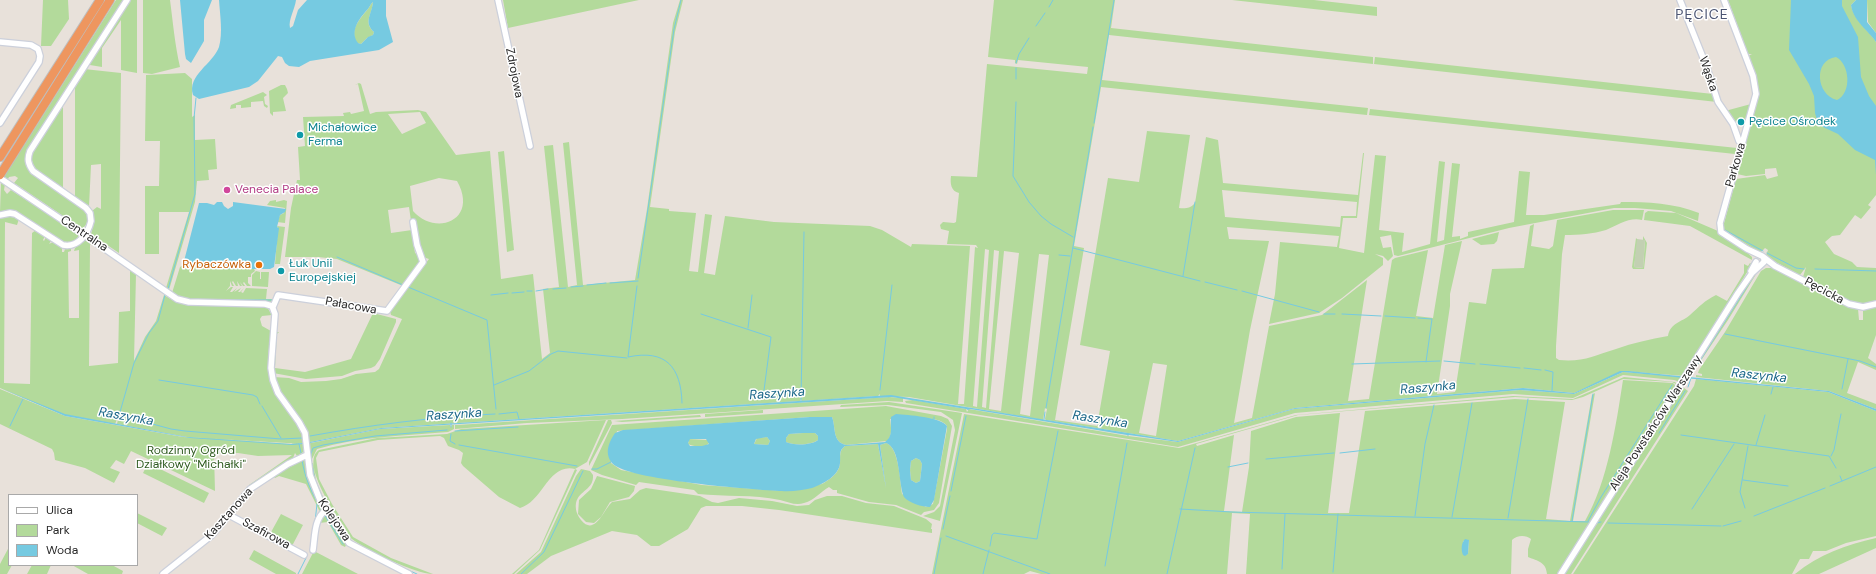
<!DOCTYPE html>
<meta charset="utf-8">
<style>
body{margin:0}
#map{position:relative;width:1876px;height:574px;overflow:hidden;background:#e8e1da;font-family:"DM Sans",sans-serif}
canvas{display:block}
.legend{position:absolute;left:8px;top:494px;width:130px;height:72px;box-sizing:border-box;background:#fff;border:1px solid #a9a9a9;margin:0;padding:5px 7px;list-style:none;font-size:12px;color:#272727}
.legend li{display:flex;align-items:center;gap:8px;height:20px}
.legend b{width:20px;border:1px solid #a9a9a9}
</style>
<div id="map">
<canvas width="1876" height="574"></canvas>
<ul class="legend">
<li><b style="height:5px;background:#fff"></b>Ulica</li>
<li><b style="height:11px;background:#b3da9b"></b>Park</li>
<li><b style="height:11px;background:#76cae1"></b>Woda</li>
</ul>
</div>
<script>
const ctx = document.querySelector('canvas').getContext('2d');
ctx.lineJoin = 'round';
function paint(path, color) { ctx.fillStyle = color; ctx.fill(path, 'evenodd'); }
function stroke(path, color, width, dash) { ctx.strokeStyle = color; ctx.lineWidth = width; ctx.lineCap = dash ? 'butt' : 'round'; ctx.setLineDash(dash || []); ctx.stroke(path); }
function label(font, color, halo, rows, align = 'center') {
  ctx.font = font + ' "DM Sans",sans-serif'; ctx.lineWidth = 3; ctx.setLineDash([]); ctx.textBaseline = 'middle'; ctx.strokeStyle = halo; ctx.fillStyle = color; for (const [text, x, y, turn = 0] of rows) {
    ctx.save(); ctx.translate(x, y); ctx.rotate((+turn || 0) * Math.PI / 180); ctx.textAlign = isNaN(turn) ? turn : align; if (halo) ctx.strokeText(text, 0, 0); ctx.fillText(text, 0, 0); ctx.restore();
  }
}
paint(new Path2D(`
 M43,0H68L69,19L51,46H41Z
 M116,0H124L28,150C25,158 25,166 31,173L85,211C88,218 90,222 83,228H81L14,183L18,178L15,176L9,177L8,179L4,177Z
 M129,0H137V73L121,70V20L102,48V67L90,65L89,63Z
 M143,0H170C173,23 175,45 180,67L152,74L143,73Z
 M503,0H639L508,28Z
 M680,0H683L675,32L650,207L669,209V211L696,213L689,271L698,272L705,214L712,215L704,273L715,275L725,216L774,222L870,226L882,230L911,247L912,244L970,246L958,404H964L975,247L978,248L976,245L947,244L949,231L941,229L940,225L943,222L954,223L956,222L959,193C951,191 950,184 951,176L977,177L987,64L1087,74L1088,67L1018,60L1017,64L1015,63V60L988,57L994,0H1115L1111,28L1373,57V64L1109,35L1102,80L1368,108L1367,115L1101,87L1074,246L1084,248L1055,420L1097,426L1110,351L1080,345L1108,178L1139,182L1147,131L1190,135L1179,208C1185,209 1191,208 1195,203L1206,137L1218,140L1223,183L1358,195L1363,153H1364L1357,218H1343L1339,248L1364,253L1375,155L1386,156L1379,230L1404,233L1402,252L1430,244L1439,161L1445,162L1437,242L1444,240L1452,163L1460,164L1452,237L1460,236V239L1468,236V232L1514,222L1519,171L1530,172L1526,215H1544L1620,204L1621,202C1648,202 1674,203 1699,213L1698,221L1671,211L1635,208H1614L1509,228L1398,256L1394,255L1391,235L1380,237L1383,248L1391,247L1393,256L1388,261L1383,256L1375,254L1383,258V265L1342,298L1319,313L1269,324L1275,294L1280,242L1337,247L1339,236L1227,227L1229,239L1269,241L1250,330L1234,423L1252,418L1269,326L1322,315L1367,280L1348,401L1369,399L1392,260L1395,258L1428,250L1416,316L1433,318L1445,245L1462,241L1450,294V306L1437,394L1455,392L1469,302L1486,304L1492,269L1524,268L1530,226L1534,224L1531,246L1549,249L1553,246L1557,220L1613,210H1644L1642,220C1629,217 1618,225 1606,230C1593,234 1579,235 1565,235L1562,254L1556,346V358L1559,360C1584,362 1593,356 1616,349C1633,343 1650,339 1668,336C1670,323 1682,322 1690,315C1700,306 1704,301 1716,295L1727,301L1744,273V264L1748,266L1750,263L1752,264L1684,376L1624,371L1574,393L1523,388L1295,408L1178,441L1046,420L1045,419L1047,409L1045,408L1043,420L909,397L880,396V394L878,396L802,401L801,399L800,401L381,428L310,442L311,443L380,429L450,425L451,427L452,425H454V429L448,432C404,436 360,436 317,449L312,459L309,460L308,436L280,393L274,377L289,378L301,382L326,381L341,379L356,374L375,372L379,369L402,319L391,315L390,311L429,259L423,257L411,221L409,207L388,210L391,233L412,230L414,245L413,246H414L415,253L420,256L421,260L403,286L337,259L318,257H285L291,208L297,180H300L298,147L305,146L303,117L344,116L343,113L350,112L351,114L364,111L358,84L355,85L359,83L361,84L370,114L376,112L418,110L426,112L456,155L490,151L501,279L533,274L542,359L550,353L543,289L559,287L544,146L553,145L568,287L577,285L563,143L569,142L583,285L635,280L647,209L673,23ZM420,112L426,123L402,134L388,114ZM439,178L457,181C479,220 436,237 413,211L410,186ZM1222,190L1357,202L1356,216H1341L1340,227L1225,217ZM985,249L989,250L977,407L973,406ZM994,250L999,251L986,408L982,407ZM1004,251L1019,253L1001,411L989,409ZM1039,254L1049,255L1030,416L1020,414ZM1153,363L1167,365L1156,436L1139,433Z
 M1232,0H1314L1377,7V16Z
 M1728,0H1856L1851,5C1854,21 1868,29 1876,42V195L1868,205L1871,207L1861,219L1855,215L1840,235L1832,236L1825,242L1834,254L1852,262L1857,267L1876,268V301C1854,311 1822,287 1803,277L1806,267L1800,275L1770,259L1766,255L1768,250L1765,248L1760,253L1724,230V223L1736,179L1765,175L1767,179L1778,176L1776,168L1765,169V174L1746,176L1737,174L1759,93L1756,76L1748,56L1752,54H1748Z
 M1867,0H1876V33L1868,22Z
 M373,2C372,15 363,22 374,32L373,35L367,38L361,44L357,43C349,30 360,19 367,10C370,7 370,4 373,2Z
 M1375,57L1713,94L1717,102L1374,64Z
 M84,69L121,73L119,253L91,234L94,222L92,211L97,207L101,209V164L91,165L89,207L75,196V85Z
 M185,73L192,79V117L195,115V140L215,139L217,169L208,170L209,180L197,181L195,202L169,290L166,288L189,212H159V254H145V186H159L160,141H145L146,75Z
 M281,85H285L287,89L288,93L283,98L286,111L273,112V116L270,113L269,91Z
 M263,92L267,95L264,97L265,104L268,106L267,108L264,106L263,101L251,102V107L241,108V105H236V108L230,109L231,105Z
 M63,103V188C50,179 24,169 34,150Z
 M1751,104L1744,126L1740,125L1742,121H1740V125H1736L1725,111Z
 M1370,109L1737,148L1738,142L1739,145L1726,192L1735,154L1369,115Z
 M504,151L514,250L507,252L498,152Z
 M1,182L5,184L4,190L7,194L11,190L79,234L77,239L69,243L63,242L20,214L11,210L0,212Z
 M276,200V202L284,200L287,201L285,223L277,222L280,215L284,213L285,208L267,205L270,201Z
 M1648,211L1676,213L1718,231L1724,238L1742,248L1752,257V260L1690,226L1644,220L1645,213Z
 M4,216H13L19,219L17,225L5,222L4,383L30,384L32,233L36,230L45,236L43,240L44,241L46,237L51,241L49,244L53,242L62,248V252H64L65,249H71V251L68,252L69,318H79V250L74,251L75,248L83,241L90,240L92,242L90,245L89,366L118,363L119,312L130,311V269L136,274L134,361L145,337L156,321L164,295L176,302L187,305L267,307L272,315L262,316L260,319L262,326L271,331C269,349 265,370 272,387C278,401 300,421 302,434C303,436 302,440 303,443L291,444L187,437L117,424L119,415L115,424L62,414L0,388V218Z
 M277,226L285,227L280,264H275L278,228Z
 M1499,232L1497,241L1494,244L1481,245L1472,239Z
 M1643,236L1647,243L1644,269H1633L1632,267L1636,238L1638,240L1634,267L1643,268L1645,240H1643Z
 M183,265H202L233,269H254L255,271L251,274V277H248V283L251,286H247L244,282L243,283L245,286H243L240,282L242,286H240L237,281L238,286H236L233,281L232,282L234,286H232L230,281V286L226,291L231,287H233L230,292H232L237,288L234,292L241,288L238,292H240L244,288L241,292L243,293L246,288L267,289L266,299H272L274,301L271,303L245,302V300L236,302L181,299L172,293L180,267Z
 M1766,268H1771L1779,271L1858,309L1859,320H1863V309L1876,306V335L1868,358L1876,364V370L1858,362L1847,393L1876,404V409L1829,391L1696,377V375L1702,376V374L1698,373L1699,370L1725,332L1761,271Z
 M1757,270L1758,271L1728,320L1694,371H1693Z
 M256,271L260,272V279H261V272H269L268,287L252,286V275Z
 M373,313L396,319V322L380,359L375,366L371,368L355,371L342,376L306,379L273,373L275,333L277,332H279L277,334L275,368L305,372L351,359Z
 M1623,372L1683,377L1680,382L1674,380L1623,375L1573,398L1513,394L1295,413L1178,447L906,403L905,401L913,400L966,409L967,412L969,409L1128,436L1178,442L1294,409L1520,390L1574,394Z
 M1624,377L1675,382L1678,385L1672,382L1623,379L1583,397L1572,400L1515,397L1298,415L1196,444L1197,446L1234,435L1224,511L1242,512L1249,467L1251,431L1296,417L1340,413L1328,513H1349L1365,411L1515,399L1565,402L1546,519L1570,521L1592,395L1595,393L1573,521H1585C1608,481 1616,425 1623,380L1673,383L1677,387L1558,574H1547C1546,562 1538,561 1528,557V549L1531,539C1526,535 1517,535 1512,540L1511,574H1246L1250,514L1232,513L1227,574H1041L1030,571L1024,574H932L964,414L1179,448L1296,415L1513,396L1573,399ZM1469,540L1468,554L1463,555V541Z
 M1696,379L1828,392L1876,411V536L1846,543L1826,551H1813L1809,559H1800L1792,574H1573L1694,386Z
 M1681,388H1684L1688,391L1571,574H1564Z
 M0,389L65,416L183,437L304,444L305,451L297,456L295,453L293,458L250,487L249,485L292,455L258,456L238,453L214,454L215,491L131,451L124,464L116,460L110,468L120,472L114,483L85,468L55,460L54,453L52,449L0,424Z
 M889,397L903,398V402L887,401L622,419L527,423L455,429V425H457Z
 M889,402L962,413L940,521L923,516L934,512L940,506L955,430L953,420L941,412L888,405L840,407L841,405Z
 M886,406L941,416L948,419L952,426L939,503L934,510L924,512L921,515L896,505L869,502L837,493V490H833L829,487C820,492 815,500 804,503C796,506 788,502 780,500C753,494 725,497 698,494L694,490L639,482L636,485L602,475L591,470L612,425ZM810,417H832C836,427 832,442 846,445L887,441C893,435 891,427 890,419C904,419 939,414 947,426V429L933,504L926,507L902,494C900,481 899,447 886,443L880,445L886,488L878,444L845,446C837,452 842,460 839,468C836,475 829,480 822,484L784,491L702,485L621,470L611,463L617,431Z
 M763,410V413L705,417V414Z
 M700,415L701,417L622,422L614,421Z
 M606,420L587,462L575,469L577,470L540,550L514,574H512L539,550L575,469C548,463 543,502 520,508L499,497L463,466L461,463L463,453L459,450L448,446L444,438L440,436L378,440L319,452L316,458L319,479L332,504L353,537L391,558L433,574C415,574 366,550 352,539C348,536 346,530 344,526C335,514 300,462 319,450L377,438L447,434L461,429Z
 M608,420H611L612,423L589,466V462Z
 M803,433H815L818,436V440C811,445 794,446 786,442V438L789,434Z
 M767,437L770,441L768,445L754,444L757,438Z
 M689,439L708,440L709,443C706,448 694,447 688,444Z
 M916,458L920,460L922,464L920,481L916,483L911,480L910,470L911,461Z
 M303,460H305L311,486L322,510L320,512L306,484L279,476L275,478L273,476Z
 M310,463H313L316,480L323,497L349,539L371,551L353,544L323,503L313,479Z
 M146,467L152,469L156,467L209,493L204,503L143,473Z
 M581,469L590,471L593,475C594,490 579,490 576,503C575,509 577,515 581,520C595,537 604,509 612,502L630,499L640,490L646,488L700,496L712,502L718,503L739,498L772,501L797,506L809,505L815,500L827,496H842L866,503L894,506L926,519L932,524L931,529H932V533L779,510L742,506H706L701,508L688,529L659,546H651L637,535L612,531L551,556L527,574H516L541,552L576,476Z
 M597,476L635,486L634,491L629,497L610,502L601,517L594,523L586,522L578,514L579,500L591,489Z
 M137,513L167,528L162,536L137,523Z
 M325,513L346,545L345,547L341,545L328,522L319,523Z
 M281,514L303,525L292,546L270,534Z
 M1876,538V548L1819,574H1795C1819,554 1846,545 1876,538Z
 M9,547V565H12L7,574H0V564Z
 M254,550L296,573V574H276L249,559Z
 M314,551L358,574H302Z
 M32,565H51L47,574H27Z
 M72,565H112L123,571L122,574H88Z`), '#b3da9b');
paint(new Path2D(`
 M1637,239L1645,240L1643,268L1634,267Z`), '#c2d0b2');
paint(new Path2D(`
 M180,0H212L204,20V41L191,63L186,59L185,54Z
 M219,0H296C295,9 288,20 290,28L293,26L298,10L307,0H386V16L393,42L379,50L310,61L299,67L289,66L285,63L282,57L278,56L258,81L249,87L199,99L193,95C187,75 213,64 219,47C223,33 220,15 219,0ZM373,2C372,14 363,22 374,32L373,35L368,37L361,44L358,43C349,31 360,18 367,10C370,7 370,4 373,2Z
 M1791,0H1842V6L1858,37L1861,77L1869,96L1876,106V175L1875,160L1855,150L1838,134L1823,127L1817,120L1815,113L1814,96L1809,84L1789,50ZM1836,57C1850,64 1852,93 1837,100C1816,95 1813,60 1836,57Z
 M1856,0H1867V22L1876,33V42C1868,30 1853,21 1851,5Z
 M217,202H222L224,206L228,209L233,206V202L286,209L285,212L280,215L277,227L279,228L274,267L270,269H233L202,265L191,267L183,265L199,203H207L214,205Z
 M1620,371H1629L1829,391L1876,409V411L1828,392L1623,372L1574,394L1520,390L1294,409L1178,442L1129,435L1128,436L1127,435L970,409L968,410L966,409L892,397L380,429L310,443V442L381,428L891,395L1178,441L1295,408L1523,388L1574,393Z
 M0,388L65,414L187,437L291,444L303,443V444L292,445L190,438L65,416Z
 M896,414C908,415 941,417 947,426L934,500L930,507C922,507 909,503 904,497C898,484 901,448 886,443L880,445L886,488L878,444L845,446C838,451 841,456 840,463C839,476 823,484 812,488C803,490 791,492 782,491C756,490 625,480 612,463C604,453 609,442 615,433L623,430L810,417H832C836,427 832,442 846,445L885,442C894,436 890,426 891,417ZM803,433H815L818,436V440C812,445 794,446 786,442V438L789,434ZM767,437L770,441L768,445L754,444L756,439ZM690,439H706L709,444L702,446H690L688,443ZM916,458L920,460L922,464L920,481L916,483L911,480L910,470L911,461Z
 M1465,539L1469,540L1468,554L1465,556L1463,555C1461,550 1461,543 1465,539Z`), '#76cae1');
stroke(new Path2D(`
 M1049,7L1053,0
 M1036,26L1045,13
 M1016,63L1019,54L1029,38
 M1016,68V79
 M1016,102L1013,176L1029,202L1041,216L1051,224L1073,237
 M1094,123L1114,0
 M1725,230L1763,251
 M1073,248L1200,281
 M1767,253L1796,268L1804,269
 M1059,255L1070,256
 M337,257L403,285
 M1815,269L1876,271
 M1183,276L1195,202
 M638,278L674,29L681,0
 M1205,282L1237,290
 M610,283L638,281
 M587,285L606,283
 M637,286L628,357C666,349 681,367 682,403
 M408,287L487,320L496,409
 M571,287L583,286
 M168,289L195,194L194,118L196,98
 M553,289L566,288
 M527,291H532
 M536,291L548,289
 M1242,291L1319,312
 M512,293L524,292
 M491,295L508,293
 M218,300H272
 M701,314L771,337L763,398
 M1324,314H1335
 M1342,314L1381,316
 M1385,316L1415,318
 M1418,318L1432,319L1426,362
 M748,328L752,295
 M1725,334L1860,361L1876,367
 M1444,361L1475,364
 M1352,364L1440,361
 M1480,364L1520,368
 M1696,367L1755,274
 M1524,368L1541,370
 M1545,370L1553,372L1552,391
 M159,380L253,395L257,397L260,404
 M494,385L529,371L551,354L558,351L627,358
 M1688,387L1691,378
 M1842,389L1848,359
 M880,390L892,285
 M1771,394L1773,387
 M801,401L804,232
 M262,406L281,438
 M1046,408L1093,127
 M499,414L517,412L519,419
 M118,419L134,363L149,333L158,321L165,295
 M134,419L171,429L185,431L281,439L302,438
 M934,419V417
 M1044,419L1045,412
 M10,426L23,399
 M451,427V423
 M455,431L518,427
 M1659,433L1685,391
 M451,434L450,441L455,444
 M1681,435L1829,456L1836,468
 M310,436C371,425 432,417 495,414
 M299,444L301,453
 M459,445L577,466
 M1756,445L1765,415
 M1340,453L1375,449
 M1831,456L1834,450L1841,414
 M311,459V454L313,448L323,445L375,436L447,430
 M1266,459L1334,453
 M302,460C305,479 312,494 322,510
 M312,464L315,481
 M1228,467L1248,463
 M592,469H597L611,462
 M1840,476L1842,481
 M1743,480L1788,486
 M1830,486L1876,467
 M951,491L966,416
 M1745,508L1740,492L1748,446
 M1180,509L1232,512L1589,522
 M1692,509L1734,444
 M324,514L343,544
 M1415,516L1425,444L1434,405
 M1754,516L1825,488
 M1452,517L1472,403
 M1508,518L1528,399
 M1572,521L1593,394
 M1588,521L1601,497L1672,385
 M315,522L317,504
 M1597,523L1601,522
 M1608,523L1721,526
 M1723,526L1741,521
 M943,529L950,496
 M1589,534L1594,527
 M946,536L1050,574
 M990,546L992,535L994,533L1037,539L1058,431
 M1105,566L1127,443
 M1282,569L1285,514
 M408,570L417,574
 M1333,572L1338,514
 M298,574L306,558
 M521,574L544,552L583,471
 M934,574L941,538
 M983,574L989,550
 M1167,574L1195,448
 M1565,574L1571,563`), '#76cae1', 1);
const minor = new Path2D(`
 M498,0L530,146
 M1680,0L1706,65L1718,102L1733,124L1739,141L1742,143
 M1724,0L1753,76L1756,94L1720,223L1721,232L1747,249L1762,256L1775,266L1849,304L1863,307L1876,304
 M0,42L31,45L38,49L40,56L39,62L0,123
 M0,178L105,249L177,299L189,302L265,304L272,306L275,314L271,368L273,380L278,393L299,422L305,433L310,475L320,500L349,543L409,574
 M0,215L10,213L15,214L63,245C78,248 88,234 91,221L90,213L86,208L33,171C28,164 27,159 30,151L127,0
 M1751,271L1756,262
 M273,307L278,295L387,311L423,262L417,245L413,222
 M229,515L304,555
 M313,550C315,537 314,518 326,510
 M163,574L212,535L250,489L288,464L307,455
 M1561,574L1738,293L1752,273L1764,262V259`);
const highway = new Path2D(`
 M0,157L100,0
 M0,175L110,0`);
stroke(minor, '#ccd0db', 8);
stroke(highway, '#bebebe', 10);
stroke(minor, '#fff', 5.5);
stroke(highway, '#ee965f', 8);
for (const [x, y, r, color] of [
 [1741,122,4,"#0f9aa8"],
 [300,135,4,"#0f9aa8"],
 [227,190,4,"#d1479c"],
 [259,265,4,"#e8710a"],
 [281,271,4,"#0f9aa8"]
]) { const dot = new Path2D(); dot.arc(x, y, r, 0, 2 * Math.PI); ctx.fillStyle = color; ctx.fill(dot); stroke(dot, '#fff', 1.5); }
label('12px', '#272727', '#fff', [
 ["Zdrojowa",514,73,79],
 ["Wąska",1708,74,71],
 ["Parkowa",1736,165,-74],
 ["Centralna",84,234,34],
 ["Pęcicka",1824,291,28],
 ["Pałacowa",351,306,10],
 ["Aleja Powstańców Warszawy",1656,423,-57],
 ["Kasztanowa",229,514,-48],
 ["Kolejowa",334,520,56],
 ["Szafirowa",266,534,28]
]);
label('12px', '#0d838f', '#fff', [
 ["Pęcice Ośrodek",1749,122],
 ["Michałowice",308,128],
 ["Ferma",308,142],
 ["Łuk Unii",289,264],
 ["Europejskiej",289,278]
], 'left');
label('12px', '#b23c85', '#fff', [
 ["Venecia Palace",235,190]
], 'left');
label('12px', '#c56008', '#fff', [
 ["Rybaczówka",251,265]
], 'right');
label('12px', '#2f5b20', '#fff', [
 ["Rodzinny Ogród",191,451],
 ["Działkowy \"Michałki\"",191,465]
]);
label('italic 13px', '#1a6788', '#fff', [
 ["Raszynka",1759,376,6],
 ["Raszynka",1428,388,-5],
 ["Raszynka",777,394,-4],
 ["Raszynka",454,415,-4],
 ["Raszynka",126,417,10],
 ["Raszynka",1100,420,9]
]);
ctx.letterSpacing = '1px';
label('14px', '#4c5573', '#fff', [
 ["PĘCICE",1702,15]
]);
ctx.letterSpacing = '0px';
</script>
